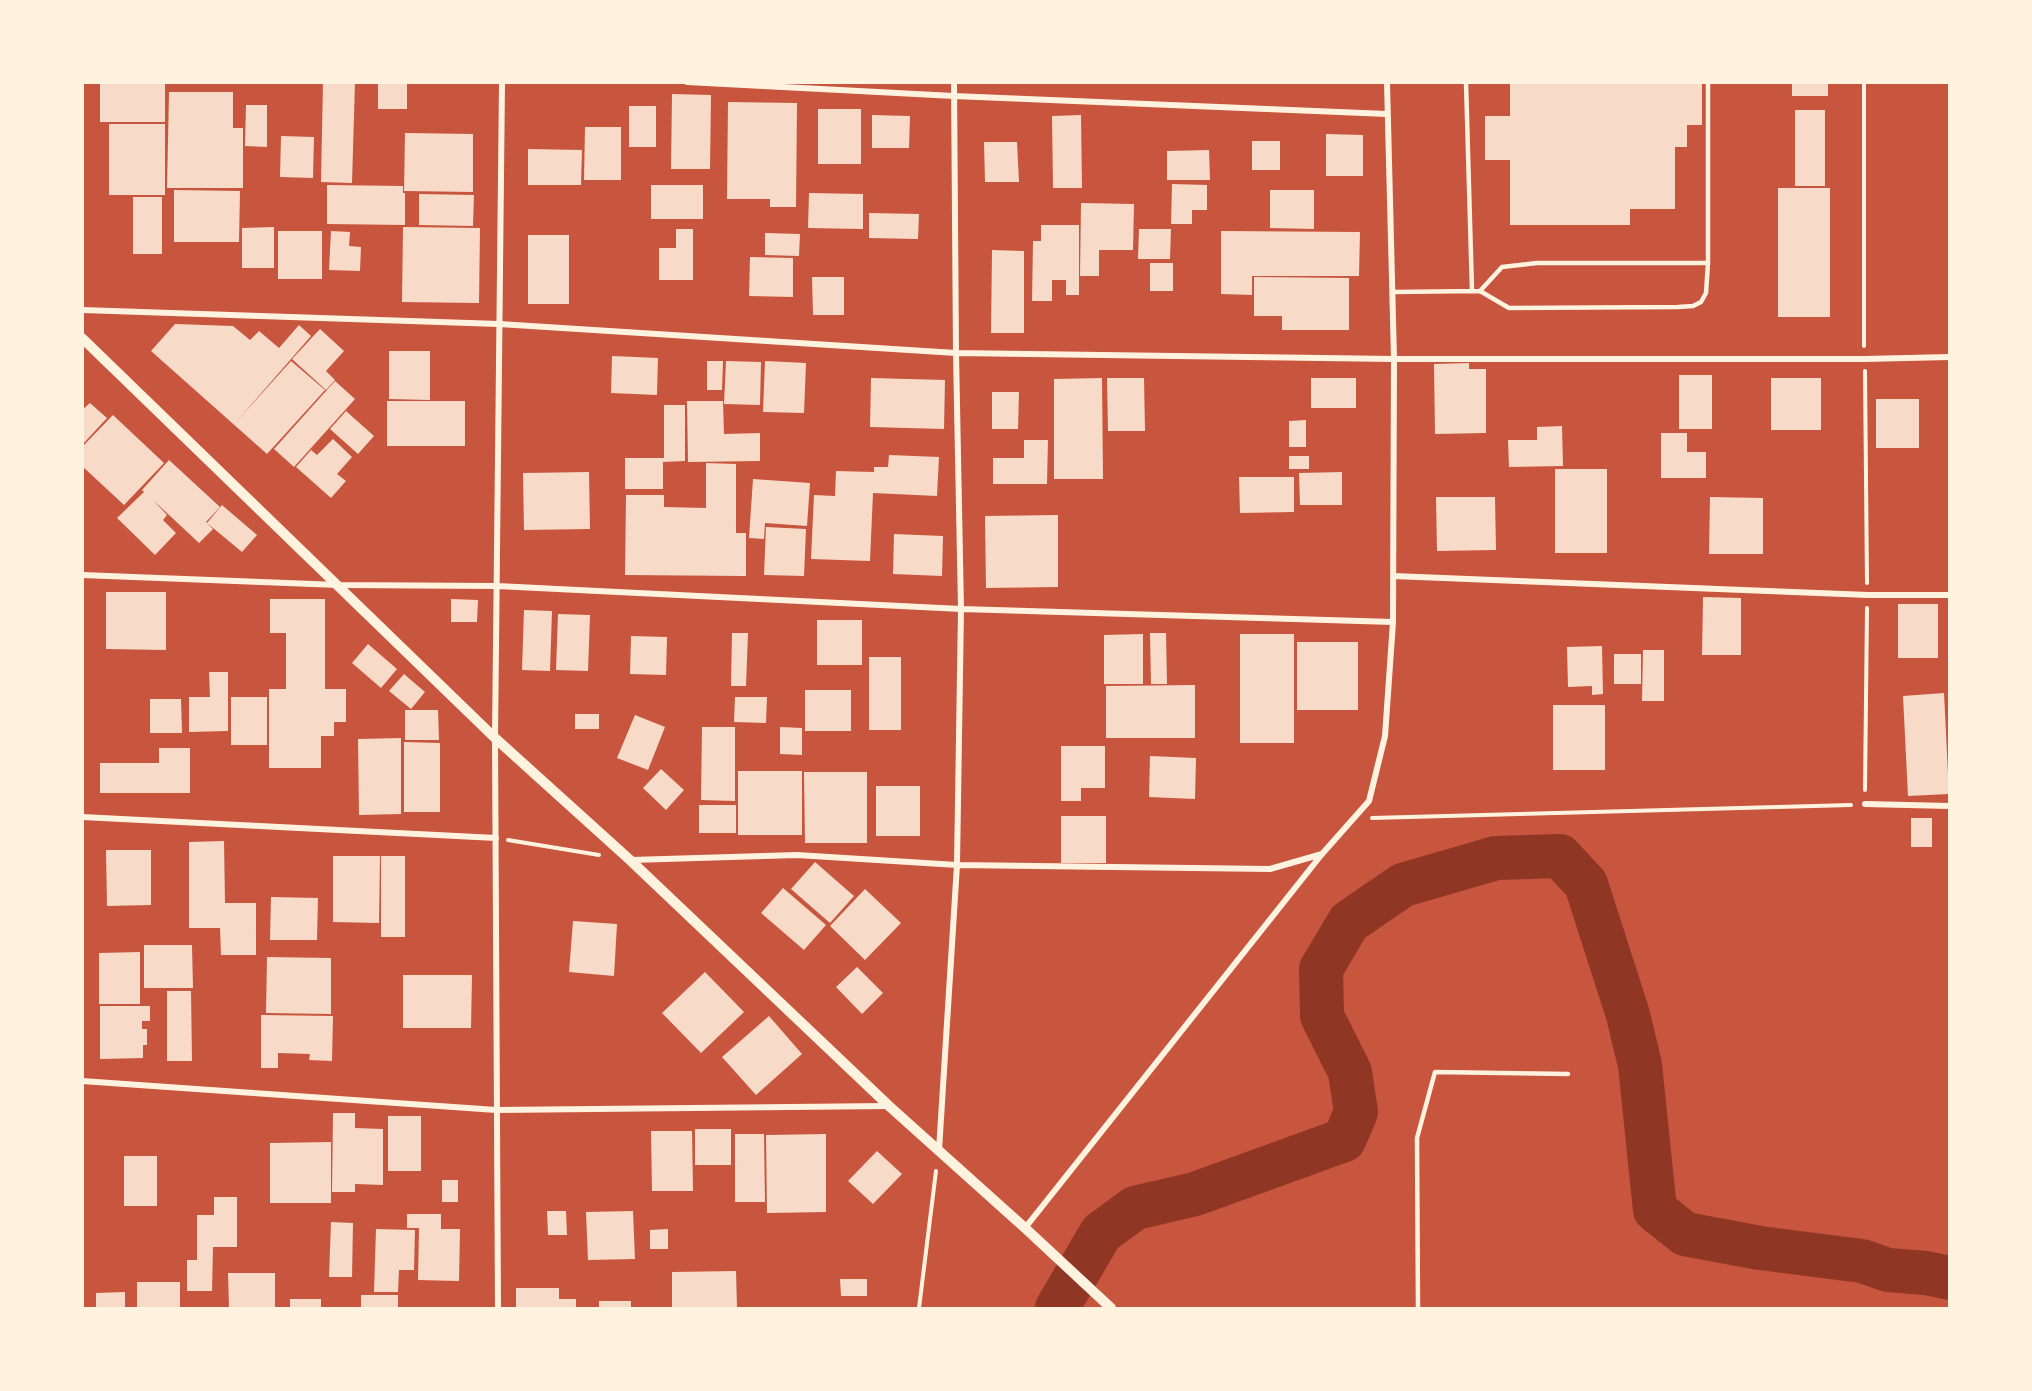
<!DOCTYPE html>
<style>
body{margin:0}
#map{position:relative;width:2032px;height:1391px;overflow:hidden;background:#c8553d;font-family:"Zilla Slab",serif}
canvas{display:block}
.frame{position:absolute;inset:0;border:84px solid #fff3e0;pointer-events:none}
</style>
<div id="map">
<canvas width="2032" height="1391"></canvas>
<div class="frame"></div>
</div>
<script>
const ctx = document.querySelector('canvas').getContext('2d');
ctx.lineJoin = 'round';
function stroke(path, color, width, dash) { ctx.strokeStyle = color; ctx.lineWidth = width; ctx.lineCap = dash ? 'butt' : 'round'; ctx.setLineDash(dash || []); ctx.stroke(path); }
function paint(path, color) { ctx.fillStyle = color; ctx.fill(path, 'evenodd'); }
stroke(new Path2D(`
 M1057,1308L1101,1233L1135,1208L1195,1194L1344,1140L1356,1112L1350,1072L1322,1016L1321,969L1349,922L1403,885L1496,858L1560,856L1586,884L1628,1015L1640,1065L1655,1210L1685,1234L1760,1248L1862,1261L1888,1270L1926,1273L1950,1278`), '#8f3625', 44);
paint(new Path2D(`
 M100,82H165V122H100Z
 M323,82H355L352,183L321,182Z
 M378,82H407V109H378Z
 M1510,82H1702V125H1687V147H1675V209H1630V225H1510V160H1485V116H1510Z
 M1792,82H1828V96H1792Z
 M169,92H233V128H243V188H167Z
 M672,94L711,95L710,169H671Z
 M728,102L797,103L796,207H770V199H727Z
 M246,105H267V147L245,146Z
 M629,106H656V147H629Z
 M818,109H861V164H818Z
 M1795,110H1825V186H1795Z
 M872,115L910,116L909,148H872Z
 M1081,115L1082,188H1053L1052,116Z
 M109,124H165V195H109Z
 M585,127H621V180H584Z
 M405,133L473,134V192L404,191Z
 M1326,134L1363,135V176H1326Z
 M281,136L314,137L313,178L280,177Z
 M1252,141H1280V170H1252Z
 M984,142H1017L1019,182H985Z
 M528,149L582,150L581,185H528Z
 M1209,150L1210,180H1167V151Z
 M1172,184L1207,185V210H1192V224H1171Z
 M327,185L403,186V193H405V225L327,224Z
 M651,185H703V219H651Z
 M1778,188H1830V317H1778Z
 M174,190L240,191L239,242H174Z
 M1270,190H1314V229L1270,228Z
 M809,193L863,194V229L808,228Z
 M419,194L474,195L473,226L419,225Z
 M133,197H162V254H133Z
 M1081,203L1134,204L1133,250H1099V276H1080Z
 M869,213L919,214L918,239L869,238Z
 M1041,225H1079V295H1066V280H1052V301H1032L1033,241H1041Z
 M274,227V268H242V228Z
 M403,227L480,228L479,303L402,302Z
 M676,229H693V280H659V248H676Z
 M1139,229H1171L1170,259H1138Z
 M278,231H322V279H278Z
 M331,231L350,232L349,246L361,247L360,271L329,270Z
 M1221,231L1360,232L1359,276H1252V295L1221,294Z
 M765,233L800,234L799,256L765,255Z
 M528,235H569V304H528Z
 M992,250L1024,251V333H991Z
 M750,257L793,258V297L749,296Z
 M1150,263H1173V291H1150Z
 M812,277H844V315H813Z
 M1254,277L1349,278V330H1282V316H1254Z
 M175,324L233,326L250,340L259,331L279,348L299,325L311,336L237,421L291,361L325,390L267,454L151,351Z
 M320,329L344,351L326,371L335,380L326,390L292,359Z
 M389,351H430V400L389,399Z
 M612,356L658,358L657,395L611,393Z
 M707,361H723L722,390H707Z
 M726,361L761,362L760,405L724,404Z
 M765,361L806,363L804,413L763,412Z
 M1469,363V369H1486V433L1435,434L1434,364Z
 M1679,375H1712V429H1679Z
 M871,378L945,380L944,429L870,427Z
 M1102,378L1103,479H1054V379Z
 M1107,378H1144L1145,431H1108Z
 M1311,378H1356V408H1311Z
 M1771,378H1821V430H1771Z
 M335,381L355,399L294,467L274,449Z
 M992,392H1019L1018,429H992Z
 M1876,399H1919V448H1876Z
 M387,401H465V446H387Z
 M687,401H723L724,434L760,433V461L688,462Z
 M90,403L107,418L82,445V410Z
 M664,405H685V461L663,462V489H625V458H664Z
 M346,411L374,436L358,454L330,429Z
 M113,415L164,463L124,505L82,466V447Z
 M1306,420V447H1289V421Z
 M1562,426L1563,466L1509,467L1508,440H1537V427Z
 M1661,433H1687V452H1706V478H1661Z
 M333,439L352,457L337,474L346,481L331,498L296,467L311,450L317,455Z
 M1024,440H1048L1047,484H993V458H1024Z
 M889,455L939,457L937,496L873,493L870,561L811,559L814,495L835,496L836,471L874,472V467H888Z
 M1289,456H1309V469H1289Z
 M169,460L220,507L206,522L213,529L199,543L153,500L167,515L163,520L176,533L155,555L117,518L144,492L142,490Z
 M706,463L736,464V533H746V576L625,575L626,495H664V507L706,508Z
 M1555,469H1607V553H1555Z
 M589,472L590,529L524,530L523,473Z
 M1342,472V505H1300L1299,473Z
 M1239,477H1294V512L1240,513Z
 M753,479L810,483L807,526L765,523L764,539L749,538Z
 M1436,497H1495L1496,550L1437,551Z
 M1710,497L1763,498V554H1709Z
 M222,505L257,535L242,552L207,523Z
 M1058,515V587L986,588L985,516Z
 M766,527L806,529L804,576L764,575Z
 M894,534L943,536L942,576L893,574Z
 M106,592H166V650L106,649Z
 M1703,597L1741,598V655H1702Z
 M270,599H325V689H346V722H334V736H321V768H269V689H286V633H270Z
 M451,599L478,600L477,622H451Z
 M1898,604H1938V658H1898Z
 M524,610L552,611L550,671L522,670Z
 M558,614L590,615L588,671L556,670Z
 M817,620H862V665H817Z
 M732,633H748L746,686H731Z
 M1150,633H1166L1167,684H1151Z
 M1143,634V684H1104V635Z
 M1240,634H1294V743H1240Z
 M631,636L667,637L666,675L630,674Z
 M1297,642H1358V710H1297Z
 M368,644L397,669L381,688L352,663Z
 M1602,646L1603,694L1592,695V686L1568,687L1567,647Z
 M1643,650H1664V701H1642Z
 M1614,654H1641V684H1614Z
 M869,657H901V730H869Z
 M209,672H228V731L189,732V697H210Z
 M404,674L425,692L411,709L389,691Z
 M1195,685V738H1106V686Z
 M805,690H851V731H805Z
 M1944,693L1949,794L1908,796L1903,696Z
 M231,697H267V745H231Z
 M735,697H767L766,723L734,722Z
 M150,699H181L182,733H150Z
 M1553,705H1605V770H1553Z
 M405,710H438L439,740H405Z
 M575,714H599V729H575Z
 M635,715L665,727L648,770L617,758Z
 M702,727H735V801L701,800Z
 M780,727L802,728V755L780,754Z
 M401,738V814L359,815L358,739Z
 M404,742L440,743V812H404Z
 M1061,746H1105V788H1081V801H1061Z
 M159,748H190V793H100V763H159Z
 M1150,756L1196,758L1195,799L1149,797Z
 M661,769L684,790L666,810L643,788Z
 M738,771H802V835H738Z
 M804,772H867V843H805Z
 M876,786H920V836H876Z
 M699,805H736V833H699Z
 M1061,816H1106V863H1061Z
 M1911,818H1932V847H1911Z
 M224,841L225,903H256V955H221L220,928H189V842Z
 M106,850H151V905L107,906Z
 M333,856H380L379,923L333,922Z
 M381,856H405V937H381Z
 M815,862L854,896L830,923L791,889Z
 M783,888L826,925L804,950L761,913Z
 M865,889L901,923L865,960L830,926Z
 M271,897L318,898L317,940H270Z
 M573,921L617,924L614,976L569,972Z
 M144,945H192L193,988H144Z
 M140,952V1004H99V953Z
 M267,957L331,958V1014L266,1013Z
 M857,967L883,993L862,1014L836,987Z
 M705,972L744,1012L701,1053L662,1013Z
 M403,975H472L471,1028H403Z
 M167,991H191L192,1061H167Z
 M100,1006H150V1021H142V1029H147V1045H143V1058L100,1059Z
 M261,1015L333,1016L332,1061L309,1060L310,1054L278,1053V1068H261Z
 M769,1016L802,1054L756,1095L722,1057Z
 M333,1113H355V1128L383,1129V1185L355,1184V1192H332Z
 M388,1116H421V1171H388Z
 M695,1129H731V1165H695Z
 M651,1131H692L693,1191H652Z
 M735,1134H764L765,1202H735Z
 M826,1134V1212L767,1213L766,1135Z
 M331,1142V1203H270V1143Z
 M877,1151L902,1174L873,1204L848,1181Z
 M124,1156H157V1206H124Z
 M442,1180H458V1202H442Z
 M214,1197H237V1247H213L212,1291H187V1260H197V1215H214Z
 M547,1211H566L567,1235H548Z
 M633,1211L635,1259L588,1260L586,1212Z
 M407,1214H441V1229H460L459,1281L418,1280L419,1228H407Z
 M331,1222L353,1223L352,1277H329Z
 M376,1229L415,1230L414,1270H399L398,1292H374Z
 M668,1229V1249H650V1230Z
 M736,1271L737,1308H672V1272Z
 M228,1273H275V1308H229Z
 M840,1279H867V1296H841Z
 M137,1282H180V1308H137Z
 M516,1288H559V1299H576V1308H516Z
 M125,1292V1308H96V1293Z
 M361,1295H398V1308H361Z
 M290,1299H321V1308H290Z
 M599,1301H631V1308H599Z`), '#f7dbc8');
stroke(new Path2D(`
 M1864,82V346
 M1865,371L1867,583
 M1865,790L1867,608
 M1372,818L1851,805
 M508,840L599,855
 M919,1308L936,1171`), '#fff3e0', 4);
stroke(new Path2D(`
 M1466,82L1472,291
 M1480,291L1502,267L1537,263H1708
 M1392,292L1480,291L1509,308L1678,307L1693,306L1701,302L1706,293L1708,263V82
 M1418,1308L1417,1138L1435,1072L1568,1074`), '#fff3e0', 4.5);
stroke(new Path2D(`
 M687,82L954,96L1387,114
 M82,310L499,324L956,353L1394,359H1864L1950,357
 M82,575L338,585L497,586L961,609L1393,622
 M1393,576L1868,595H1950
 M1865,804L1950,806
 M82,817L496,838
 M631,860L797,855L957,865L1270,869L1322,854
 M82,1081L496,1110L888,1106
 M939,1150L957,865L961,609L956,353L954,82
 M1025,1228L1322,854L1369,801L1385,736L1393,622L1394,359L1387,82
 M498,1308L495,738L502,82`), '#fff3e0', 6);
stroke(new Path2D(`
 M82,338L495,738L630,860L889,1106L1025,1228L1111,1308`), '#fff3e0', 10);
</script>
